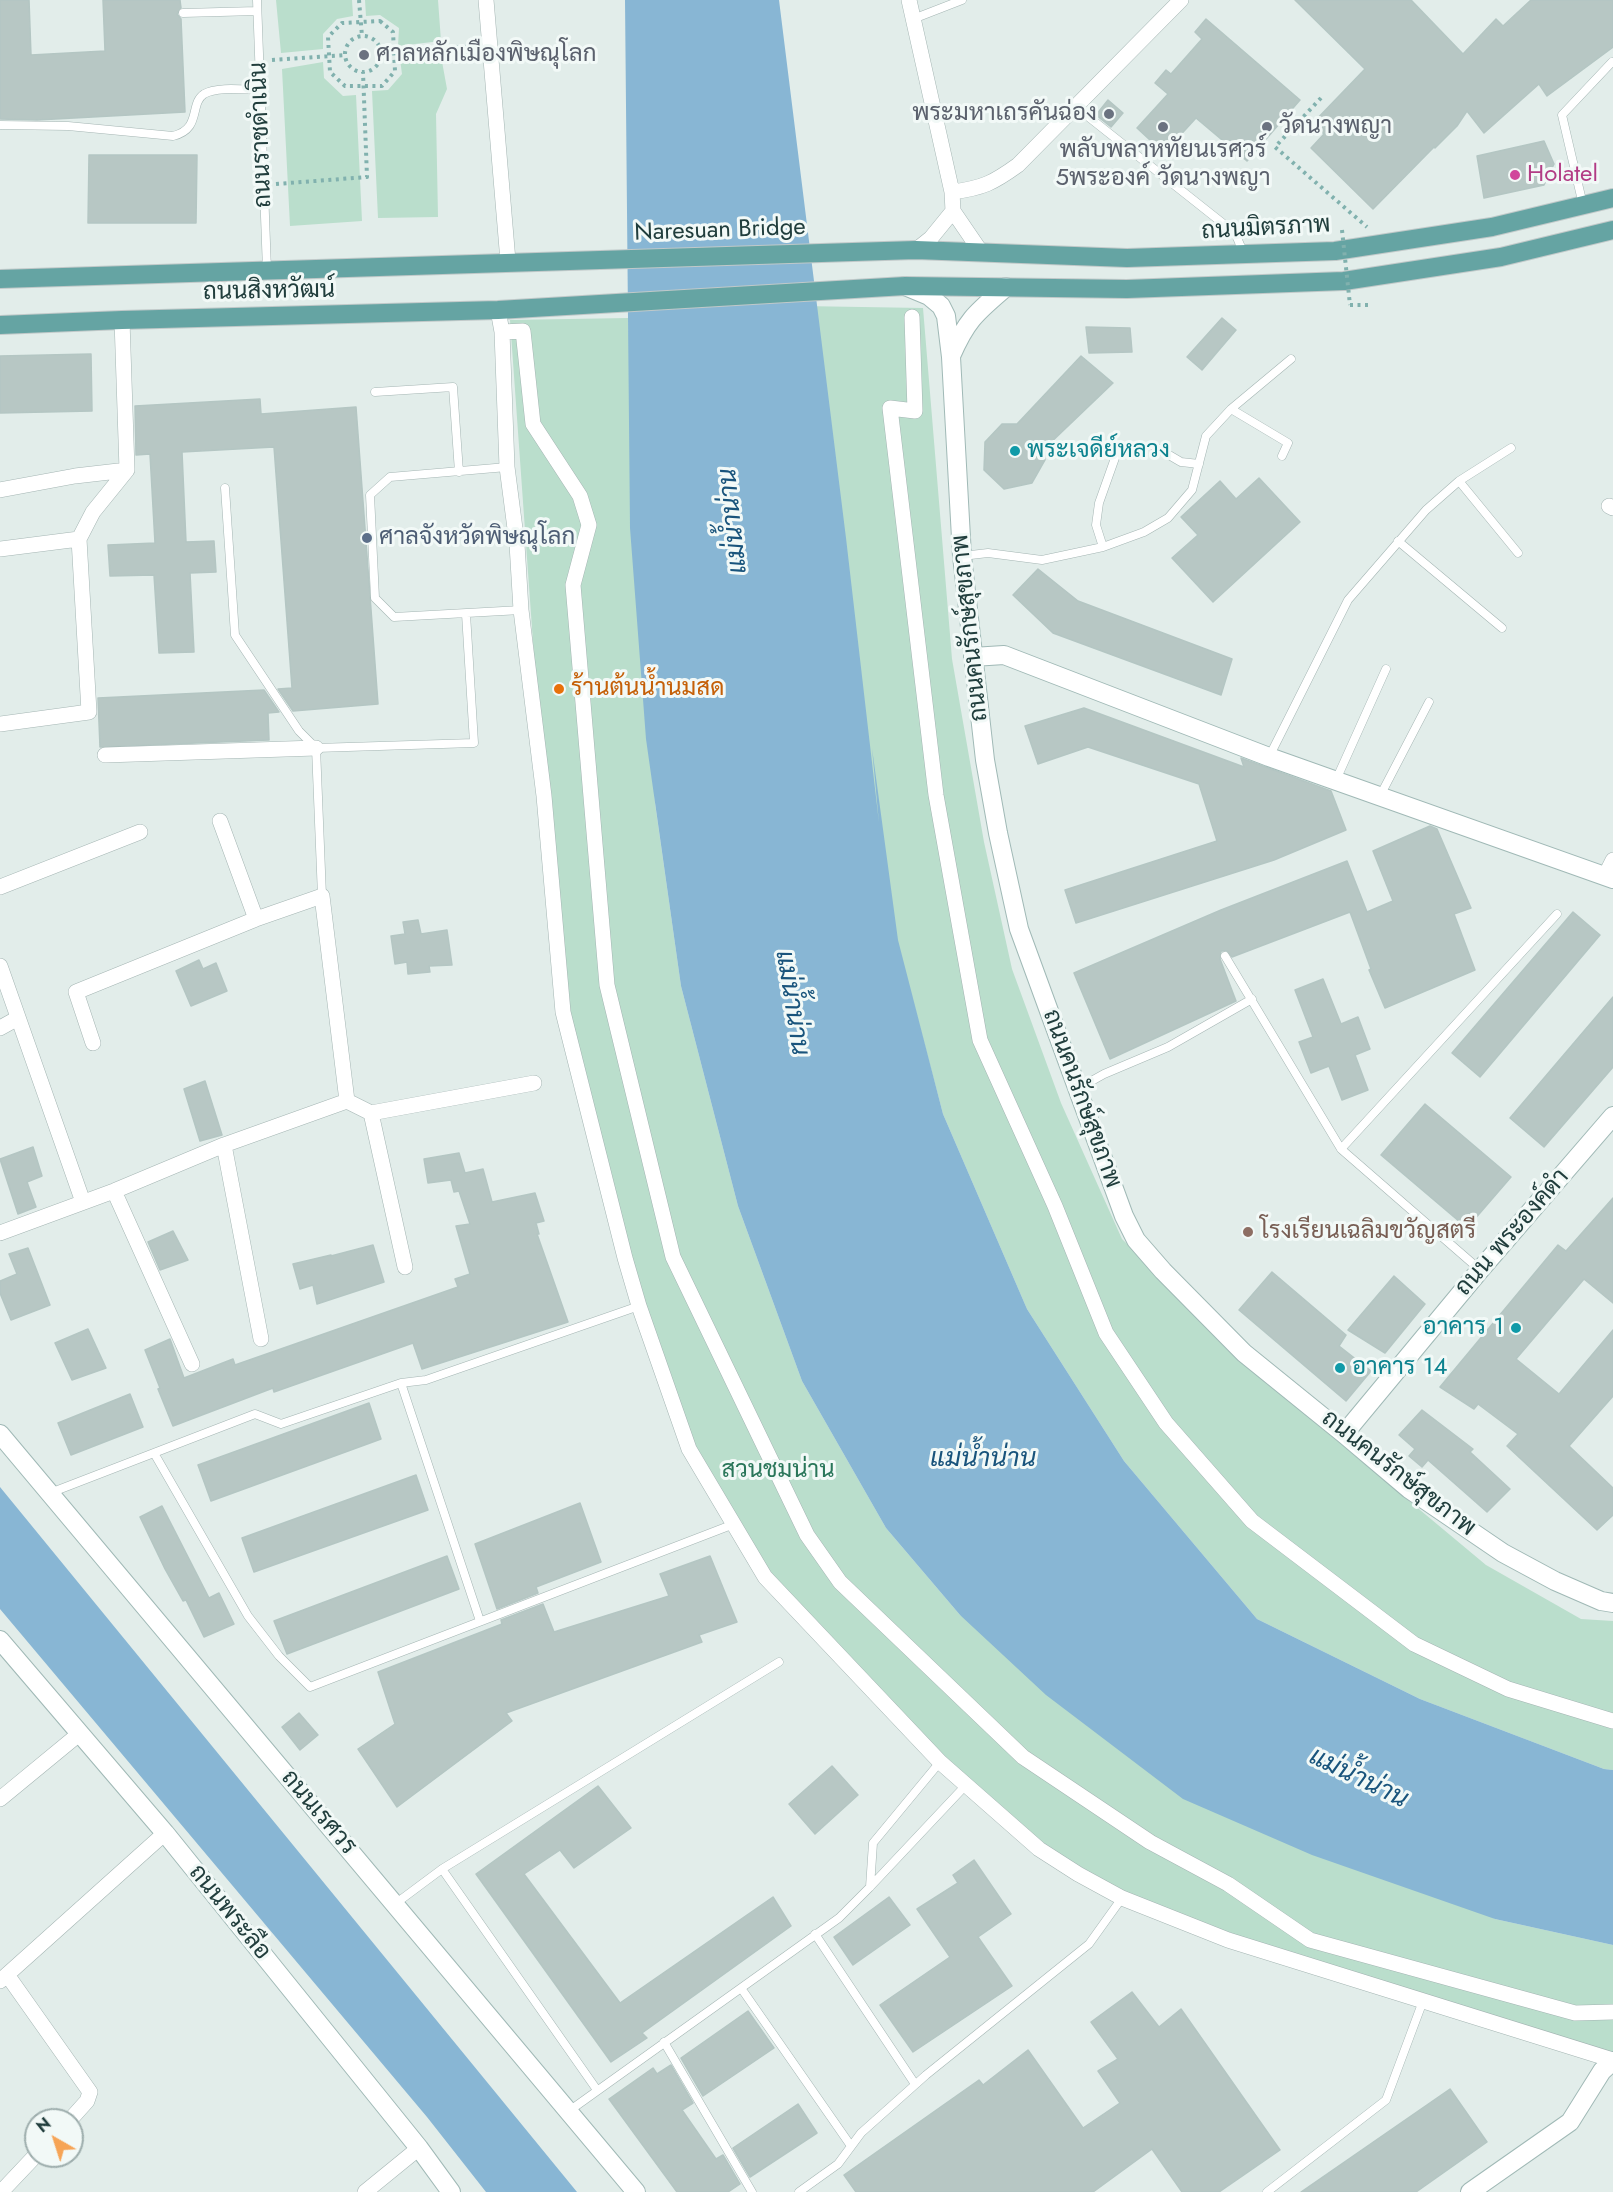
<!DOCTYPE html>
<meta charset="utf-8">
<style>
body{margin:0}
#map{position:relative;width:1613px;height:2192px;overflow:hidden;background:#e2edea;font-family:Jost,sans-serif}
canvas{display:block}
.north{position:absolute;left:24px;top:2108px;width:60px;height:60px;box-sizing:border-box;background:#f2f9f7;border:2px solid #9eaead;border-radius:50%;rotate:321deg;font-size:16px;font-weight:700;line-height:24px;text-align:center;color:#213e3d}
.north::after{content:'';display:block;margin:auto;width:21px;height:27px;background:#f6a456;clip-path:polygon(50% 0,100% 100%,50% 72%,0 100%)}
</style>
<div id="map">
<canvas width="1613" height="2192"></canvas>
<div class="north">N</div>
</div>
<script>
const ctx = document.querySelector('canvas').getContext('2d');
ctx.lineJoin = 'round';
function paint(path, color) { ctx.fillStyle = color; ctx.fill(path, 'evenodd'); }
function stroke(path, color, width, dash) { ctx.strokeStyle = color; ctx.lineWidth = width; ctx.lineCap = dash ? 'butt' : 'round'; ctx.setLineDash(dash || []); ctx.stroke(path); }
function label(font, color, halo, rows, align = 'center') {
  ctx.font = font + ' Jost,Sarabun,sans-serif'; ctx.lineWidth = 6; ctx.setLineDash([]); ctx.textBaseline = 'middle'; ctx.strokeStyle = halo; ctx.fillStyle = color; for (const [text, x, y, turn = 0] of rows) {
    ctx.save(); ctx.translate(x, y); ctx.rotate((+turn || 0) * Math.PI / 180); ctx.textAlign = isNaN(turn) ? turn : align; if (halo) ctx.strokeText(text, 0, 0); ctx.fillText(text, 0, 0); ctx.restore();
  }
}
paint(new Path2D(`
 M276,0H352L353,16L337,19L323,34V49L281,53Z
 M365,0H438L441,41L398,46L399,28L380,15L366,16Z
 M441,56L447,89L436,114L438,217L378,218L372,91L388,90L402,74L400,59Z
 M323,62L324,78L343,96L356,95L362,221L290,226L282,69Z
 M801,306L923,308L952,659L984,842L1012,969L1061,1103L1122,1239L1275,1389L1486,1565L1581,1619L1613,1621V1770L1604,1769L1420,1699L1257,1619L1124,1461L1027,1309L943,1114L890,914Z
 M628,318L655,803L681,986L738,1206L802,1381L886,1528L960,1615L1495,1919L1613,1945V2060L1122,1898L1039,1849L940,1762L765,1577L685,1436L639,1306L563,1012L544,796L510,320Z`), '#badecc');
paint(new Path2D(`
 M625,0H779L846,538L879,823L872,748L898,940L943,1114L1027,1309L1124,1461L1257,1619L1420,1699L1604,1769L1613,1770V1945L1495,1919L1312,1855L1183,1799L1046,1695L960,1615L886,1528L802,1381L738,1206L681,986L646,739L630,528Z
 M0,1487L577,2192H486L427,2117L0,1609Z`), '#88b6d4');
const building = new Path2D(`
 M0,0H29L31,55L105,51L103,0H180L181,8L177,14L181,19L185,112L37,120L0,119Z
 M1295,0H1411L1463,54L1496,19L1503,26L1531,0H1613V47L1547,96L1539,84L1484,133L1467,111L1457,126L1435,148L1434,147L1373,209L1311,148L1324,134L1313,123L1365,69Z
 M1206,19L1300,100L1247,161L1196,118L1164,153L1137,128L1168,94L1155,83L1166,70L1171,74L1202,39L1195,32Z
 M1108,100L1123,113L1111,127L1096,115Z
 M1544,141L1554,164L1544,185L1484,198L1477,156Z
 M89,155H197L196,223H88Z
 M1222,318L1236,330L1202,370L1187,357Z
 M1086,327L1130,328L1132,352L1089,353Z
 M91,354L92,411L0,413V356Z
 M1081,356L1113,383L1044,449L1045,460L1032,483L1004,489L984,470L985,442L1002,424H1017Z
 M260,399L261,414L356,407L378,704L293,711L278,689L292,688L274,447L182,452L186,542L214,541L216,572L190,573L194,652L159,653L154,575L110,576L108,545L155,543L150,454L136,455L135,406Z
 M1259,478L1300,522L1213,602L1172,558L1198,535L1181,517L1220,481L1236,499Z
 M1038,569L1078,601L1232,659L1221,695L1053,633L1013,595Z
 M264,690L279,712L268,713L269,740L100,747L98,698Z
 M1084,708L1244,767L1241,758L1331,791L1346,830L1274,860L1076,923L1065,890L1217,841L1199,784L1088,747L1038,764L1025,726Z
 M1430,826L1437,829L1471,908L1454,914L1475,970L1385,1008L1369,970L1371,969L1350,912L1232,957L1227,951H1221L1220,959L1236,1001L1110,1059L1074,973L1221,910L1347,861L1367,912L1393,901L1373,851Z
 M1573,912L1600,935L1480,1077L1452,1053Z
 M418,920L421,934L447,930L452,965L429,966L430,972L408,974L407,962L395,964L391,936L405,934L403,922Z
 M199,960L203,969L216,963L227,991L191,1006L176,971Z
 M1323,979L1341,1024L1358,1017L1370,1049L1355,1055L1368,1090L1342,1100L1329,1066L1311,1073L1299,1042L1313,1037L1295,990Z
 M1613,997V1067L1544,1147L1510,1118Z
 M205,1081L222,1135L200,1141L184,1089Z
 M1425,1104L1511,1177L1467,1228L1381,1155Z
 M33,1147L42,1176L27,1182L36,1207L18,1214L0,1159Z
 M459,1153L465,1173L483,1169L492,1202L535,1193L544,1221L536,1223L539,1234H537L568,1322L422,1369L413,1343L274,1392L273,1388L173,1426L158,1389L160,1388L145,1350L170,1339L184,1378L233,1359L235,1365L458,1287L455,1279L470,1274L456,1226L470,1224L459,1191L454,1192L451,1180L428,1183L424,1159Z
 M1613,1198V1303L1584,1279L1516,1359L1559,1394L1613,1330V1396L1569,1446L1613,1488V1515L1597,1530L1507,1446L1518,1434L1478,1404L1474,1409L1440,1387L1558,1245L1566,1251Z
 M173,1231L188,1260L160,1270L148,1242Z
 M373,1245L384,1282L317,1304L313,1285L300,1289L293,1264L331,1255V1256Z
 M28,1248L50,1305L11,1320L0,1293V1281L17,1274L9,1254Z
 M1272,1272L1346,1335L1339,1346L1371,1371L1346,1401L1239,1310Z
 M1394,1276L1425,1304L1385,1353L1348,1330Z
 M88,1329L106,1368L72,1380L55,1343Z
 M130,1394L143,1427L71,1455L58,1423Z
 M369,1403L381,1439L211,1501L198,1465Z
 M1422,1410L1473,1449L1470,1452L1510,1489L1487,1512L1428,1460L1422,1467L1409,1456L1415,1449L1399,1435Z
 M416,1475L428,1510L254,1572L242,1538Z
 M580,1503L601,1562L536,1587L538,1593L497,1609L475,1544Z
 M162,1506L209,1598L219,1593L234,1624L204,1637L186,1600L183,1601L165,1569L140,1517Z
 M447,1556L459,1589L287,1654L274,1621Z
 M710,1556L737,1622L699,1635L702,1642L506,1713L512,1721L397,1807L358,1749L395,1724L378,1672L502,1624L501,1620L543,1604L554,1632L669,1596L660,1574Z
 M299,1713L318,1735L300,1750L282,1727Z
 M832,1766L858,1795L815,1834L789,1804Z
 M598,1786L631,1828L574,1868L560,1850L524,1874L620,2003L773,1897L791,1926L642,2033L647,2038L611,2062L476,1874Z
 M974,1860L1011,1914L978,1937L1012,1986L913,2052L880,2005L950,1957L917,1909L958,1883L953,1875Z
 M889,1897L910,1925L853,1965L834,1937Z
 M1132,1992L1159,2027L1181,2009L1280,2150L1219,2192H1182L1152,2149L1093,2192H856L844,2175L979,2080L983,2085L1028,2050L1083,2128L1120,2103L1098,2071L1118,2059L1091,2022Z
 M748,2011L774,2048L703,2096L681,2058Z
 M671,2065L693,2103L682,2110L716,2159L723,2155L740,2184L728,2192H677L609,2099L653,2068L657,2074Z
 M1450,2089L1487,2142L1416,2192H1301Z
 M798,2104L817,2133L750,2177L733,2148Z`);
paint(building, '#b7c7c4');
stroke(building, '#b4c6c3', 1.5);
const lane = new Path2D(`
 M257,0L267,270
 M183,13L257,11
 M913,19L962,0
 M1076,107L1235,233L1244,254
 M0,125L68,126L173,136C202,129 189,104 204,94C217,86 246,90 260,90
 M1583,205L1562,115L1612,62
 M375,392L453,387L459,472
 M1231,409L1291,359
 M1152,445L1181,462L1199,464
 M507,467L390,477L370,495L375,598L394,617L521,610
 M1459,481L1518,553
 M225,488L235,635L299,731L316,748L322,896
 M1398,541L1502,628
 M1103,547L1096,525L1099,503L1115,458
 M962,556L988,553L1042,560L1103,547L1144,532L1168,518L1192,490L1206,436L1231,409L1288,443L1282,456
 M316,748L474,743L466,614
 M1269,757L1348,600L1426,510L1459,481L1511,448
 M1336,780L1386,669
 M1380,796L1429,702
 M1225,956L1341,1149L1479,1269
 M1079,1088L1104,1074L1168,1047L1252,999
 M1341,1149L1557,914
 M401,1383L480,1621
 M154,1453L248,1616L279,1656L310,1687L734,1524
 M50,1493L255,1414L281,1424L401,1383L426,1380L639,1306
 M442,1869L597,2090
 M870,1887L873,1843L940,1762
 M395,1904L442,1869L779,1662
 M815,1934L915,2084
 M741,1988L851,2146
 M664,2042L752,2192
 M569,2111L839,1918L870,1887L966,1785
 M799,2192L838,2164L861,2133L926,2075L1089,1944L1122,1898
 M1267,2192L1386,2100L1423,2001`);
const street = new Path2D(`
 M486,0L508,261
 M909,0L952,192L953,211
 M952,192C983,188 993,183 1018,165L1181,0
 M916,250L931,238L953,211L981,252
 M498,310L502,332L507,467L517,544L521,610L544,796L563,1012L625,1258L639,1306L689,1449L765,1577L940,1762L1039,1849L1078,1874L1122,1898L1228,1940L1613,2060
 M912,317L915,411L890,408L936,795L980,1040L1055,1206L1106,1333L1166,1423L1252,1521L1414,1644L1508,1689L1613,1721
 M502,332L523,331L533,424L580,496L589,525L573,585L607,985L673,1257L807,1535L840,1582L1023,1757L1150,1842L1228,1884L1310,1940L1575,2013L1613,2012
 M0,490L75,476L127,470
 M1609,506L1613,508
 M0,549L79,539
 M0,724L89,712L79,539L93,512L127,470L122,320
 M105,755L316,748
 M220,821L256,919
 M1605,876L1613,860
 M0,887L140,832
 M0,966L83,1202
 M0,1028L18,1018
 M93,1043L76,992L256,919L322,896L347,1101
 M371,1113L405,1267
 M224,1145L261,1339
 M114,1191L192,1364
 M0,1233L114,1191L224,1145L347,1101L371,1113L534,1083
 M0,1799L79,1734
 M8,1976L90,2092L87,2101L70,2120
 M0,1981L165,1833
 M1,2192L36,2155
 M365,2192L419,2148`);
const secondary = new Path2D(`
 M905,286L929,296L941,306L946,316L951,357L962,556L985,760L998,833L1019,929L1124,1216L1136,1240L1163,1271L1244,1353L1344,1434L1409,1489L1503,1553L1555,1581L1601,1601L1613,1603
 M951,356C967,319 977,312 1006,287
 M973,657L1004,655L1269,757L1613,879
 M0,1434L636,2192
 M1344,1434L1480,1270L1613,1116
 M0,1640L165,1833L419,2148L451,2192
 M1470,2192L1570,2122L1602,2071L1613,2061`);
const primary = new Path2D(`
 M0,279L916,250L1127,258L1335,251L1492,227L1613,198
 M0,325L122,320L498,310L905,286L1127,289L1344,281L1501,257L1613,230`);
stroke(lane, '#a4b5b3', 9);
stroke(street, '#a4b5b3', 16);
stroke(secondary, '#a0b9b6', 20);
stroke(primary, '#c1c9c9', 20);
stroke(new Path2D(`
 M359,0L362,36
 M380,21L393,32L395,71L382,86H345L330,72L328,37L342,23Z
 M345 54a18 18 0 1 1 36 0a18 18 0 1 1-36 0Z
 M381,54L476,46
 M272,60L345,55
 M1321,98L1275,147L1367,227
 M276,184L367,177L363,72
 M1350,305H1370`), '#81b1ae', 4, [3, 4.5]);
stroke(lane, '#fff', 8);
stroke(street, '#fff', 15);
stroke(secondary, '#fff', 18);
stroke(primary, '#65a4a3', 18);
stroke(new Path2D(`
 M1342,230L1350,305`), '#81b1ae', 4, [3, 4.5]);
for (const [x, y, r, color] of [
 [364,55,6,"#6b7280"],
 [1109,114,6,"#6b7280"],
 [1163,127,6,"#6b7280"],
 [1267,127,6,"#6b7280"],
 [1515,175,6,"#d1479c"],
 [1015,451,6,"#0f9aa8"],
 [367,538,6,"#5c6f8a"],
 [559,689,6,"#e8710a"],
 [1248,1232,6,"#8d6e63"],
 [1516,1328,6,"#0f9aa8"],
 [1340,1368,6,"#0f9aa8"]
]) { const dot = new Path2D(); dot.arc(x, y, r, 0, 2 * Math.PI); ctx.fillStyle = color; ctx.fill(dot); stroke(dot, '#f2f9f7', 2); }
label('24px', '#5b616d', '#f2f9f7', [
 ["ศาลหลักเมืองพิษณุโลก",376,55],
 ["พระมหาเถรคันฉ่อง",1097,114,"right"],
 ["วัดนางพญา",1279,127],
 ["พลับพลาหทัยนเรศวร์",1163,151,"center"],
 ["5พระองค์ วัดนางพญา",1163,179,"center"]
], 'left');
label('24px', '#213e3d', '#f2f9f7', [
 ["ถนนราชดำเนิน",262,135,-92],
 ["ถนนมิตรภาพ",1266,229,-3],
 ["Naresuan Bridge",720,231,-2],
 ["ถนนสิงหวัฒน์",269,292,-1],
 ["ถนนคนรักษ์สุขภาพ",971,628,-96],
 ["ถนนคนรักษ์สุขภาพ",1081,1099,70],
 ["ถนน พระองค์ดำ",1513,1233,-49],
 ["ถนนคนรักษ์สุขภาพ",1398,1474,38],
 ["ถนนเรศวร",318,1813,50],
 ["ถนนพระลือ",229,1913,51]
]);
label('24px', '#b23c85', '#f2f9f7', [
 ["Holatel",1527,175]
], 'left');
label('24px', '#0d838f', '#f2f9f7', [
 ["พระเจดีย์หลวง",1027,451],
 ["อาคาร 1",1504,1328,"right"],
 ["อาคาร 14",1352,1368]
], 'left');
label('24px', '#4e5e75', '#f2f9f7', [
 ["ศาลจังหวัดพิษณุโลก",379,538]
], 'left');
label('24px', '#c56008', '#f2f9f7', [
 ["ร้านต้นน้ำนมสด",571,689]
], 'left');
label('24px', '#785e54', '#f2f9f7', [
 ["โรงเรียนเฉลิมขวัญสตรี",1260,1232]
], 'left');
label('24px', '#2a765a', '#f2f9f7', [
 ["สวนชมน่าน",778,1471]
]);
label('italic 26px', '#19547c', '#f2f9f7', [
 ["แม่น้ำน่าน",734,521,-96],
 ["แม่น้ำน่าน",791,1003,81],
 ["แม่น้ำน่าน",983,1460],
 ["แม่น้ำน่าน",1358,1779,26]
]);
</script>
